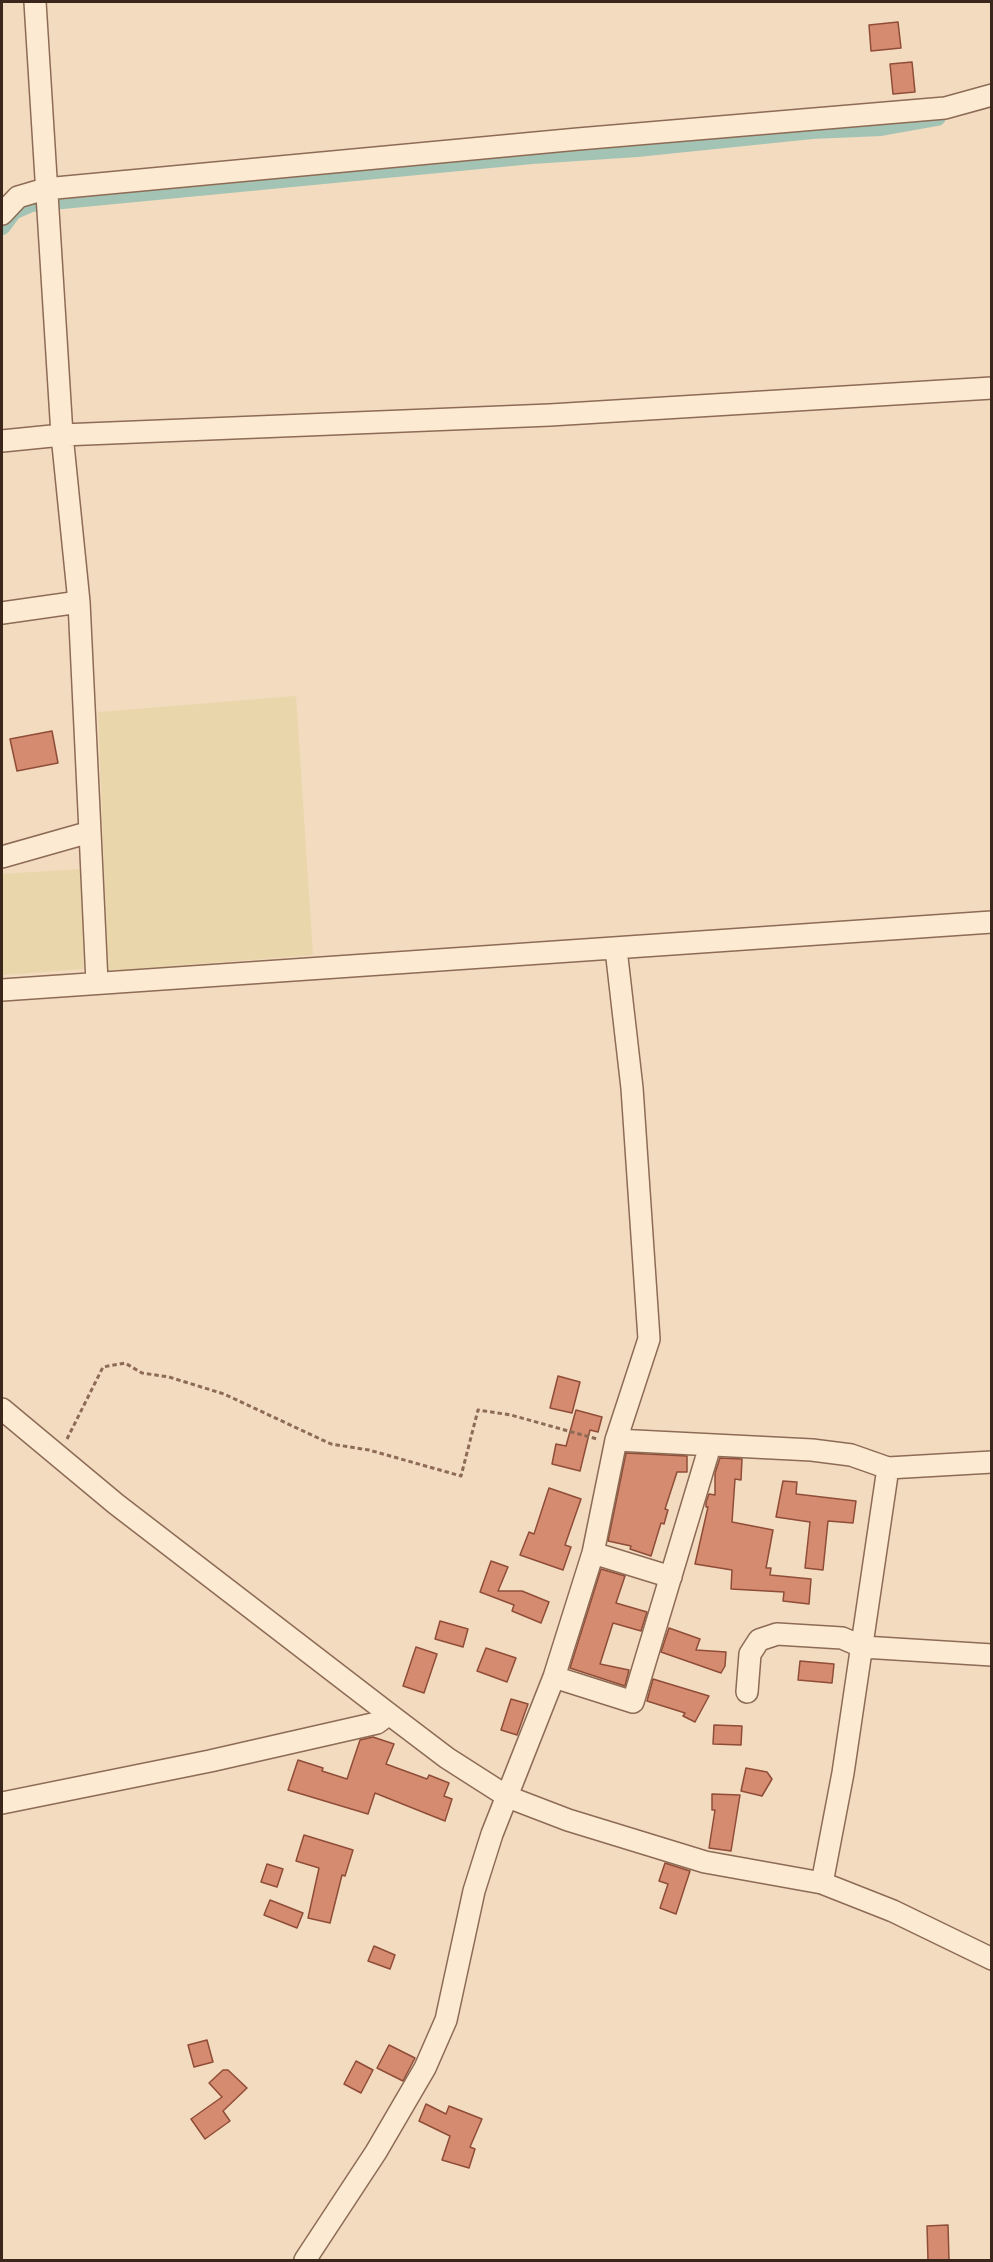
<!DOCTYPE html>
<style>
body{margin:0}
#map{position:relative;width:993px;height:2262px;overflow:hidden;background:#f3dbbf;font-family:"Roboto Serif",serif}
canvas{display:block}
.frame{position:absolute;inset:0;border:3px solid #3b261b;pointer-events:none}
</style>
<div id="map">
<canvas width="993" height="2262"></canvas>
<div class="frame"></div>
</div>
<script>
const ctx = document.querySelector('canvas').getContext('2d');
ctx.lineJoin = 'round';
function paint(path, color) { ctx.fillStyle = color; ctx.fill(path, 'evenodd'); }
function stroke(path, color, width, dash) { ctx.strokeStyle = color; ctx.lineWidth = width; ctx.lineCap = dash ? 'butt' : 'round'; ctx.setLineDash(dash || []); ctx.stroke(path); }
paint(new Path2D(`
 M296,696L313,955L108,971L98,712Z
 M80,869L84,969L2,975V874Z`), '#e9d6ab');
stroke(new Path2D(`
 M2,226L13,211L31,203L532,155L637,148L812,130L881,127L937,117`), '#a3c4b5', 18);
const building = new Path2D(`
 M898,22L901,48L871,51L869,25Z
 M912,62L915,92L893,94L890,64Z
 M52,731L58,763L17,771L10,739Z
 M558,1376L580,1382L572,1413L550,1408Z
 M576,1410L602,1417L598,1432L590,1430L580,1471L552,1464L556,1444L566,1446Z
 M626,1453L687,1456V1472H677L665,1509L668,1510L664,1524L661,1523L651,1556L630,1549L631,1546L608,1541Z
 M720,1458L742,1459L741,1480L735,1479L732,1522L773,1530L766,1568H771L770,1575L811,1579L809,1604L783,1601L784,1592L731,1589L732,1570L695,1564L708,1507H706V1502L709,1494L715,1495V1473Z
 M783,1481L797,1482L796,1494L856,1501L853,1523L828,1521L823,1570L805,1568L810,1522L776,1517Z
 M549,1488L581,1499L565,1545L571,1547L563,1570L520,1555L529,1532L534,1534Z
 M491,1561L508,1567L498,1591H522L549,1602L541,1623L512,1611L514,1605L480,1592Z
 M601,1569L625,1576L616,1603L647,1612L641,1631L613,1623L600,1664L629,1670L625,1686L570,1668Z
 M440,1621L468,1629L463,1647L435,1639Z
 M669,1628L700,1639L696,1650L726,1652L725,1666L721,1673L661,1652Z
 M416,1647L437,1654L424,1693L403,1686Z
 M486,1648L516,1658L507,1682L477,1671Z
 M800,1661L834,1664L832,1683L798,1680Z
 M653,1679L709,1696L695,1722L683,1716L685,1713L647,1701Z
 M511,1699L528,1704L517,1735L501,1730Z
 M714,1725L742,1726L741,1745L713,1744Z
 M373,1737L394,1744L386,1764L427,1779L429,1775L449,1783L444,1796L452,1799L445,1821L375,1793L368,1814L288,1790L298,1760L323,1768L322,1771L347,1779L360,1740Z
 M746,1768L767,1772L772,1779L762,1796L741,1791Z
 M712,1794L740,1795L731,1851L709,1848L715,1810H712Z
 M304,1835L353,1850L345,1876L342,1875L330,1923L308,1918L319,1868L296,1861Z
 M665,1863L690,1871L676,1914L660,1908L668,1884L659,1881Z
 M267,1864L283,1869L277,1887L261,1882Z
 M270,1900L303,1913L297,1928L264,1915Z
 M374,1946L395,1955L390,1969L368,1961Z
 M207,2040L213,2062L194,2067L188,2045Z
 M389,2045L415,2058L403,2081L377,2068Z
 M356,2061L373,2070L361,2093L344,2084Z
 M223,2070H228L247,2088L223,2111L230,2121L205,2139L191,2119L222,2097L209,2083Z
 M426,2104L446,2114L449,2106L482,2119L470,2147L475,2149L469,2168L442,2160L450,2136L419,2121Z
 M948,2225L949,2260H928L927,2226Z`);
paint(building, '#d58b70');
stroke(building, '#8f4d38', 1.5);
const minor = new Path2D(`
 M2,214L18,197L45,189L578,139L945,108L992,95
 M2,441L62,435L550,415L992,388
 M2,613L79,602
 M90,832L97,983
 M2,857L90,832L79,602L62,435L35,2
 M2,990L992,922
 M2,1409L116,1504L389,1714L447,1758L508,1797L568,1820L705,1862L822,1883L893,1911L992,1959
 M616,1440L812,1450L851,1455L888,1468L992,1462
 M593,1553L671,1577
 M554,1677L633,1702L710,1446
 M747,1692L750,1654L759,1640L777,1634L842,1638L863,1647L992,1655
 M2,1803L210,1761L377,1723L389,1714
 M822,1883L843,1773L888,1468
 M305,2260L376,2152L425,2068L446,2020L474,1891L492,1834L554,1677L593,1553L616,1440L649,1339L632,1088L616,949`);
stroke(minor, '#8d6b55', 24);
stroke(new Path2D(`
 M67,1439L103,1367L125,1363L142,1373L169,1377L224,1394L331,1444L369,1450L461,1476L478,1410L511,1415L597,1439`), '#8d6b55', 3, [4.5, 3]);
stroke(minor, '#fcead3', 21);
</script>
